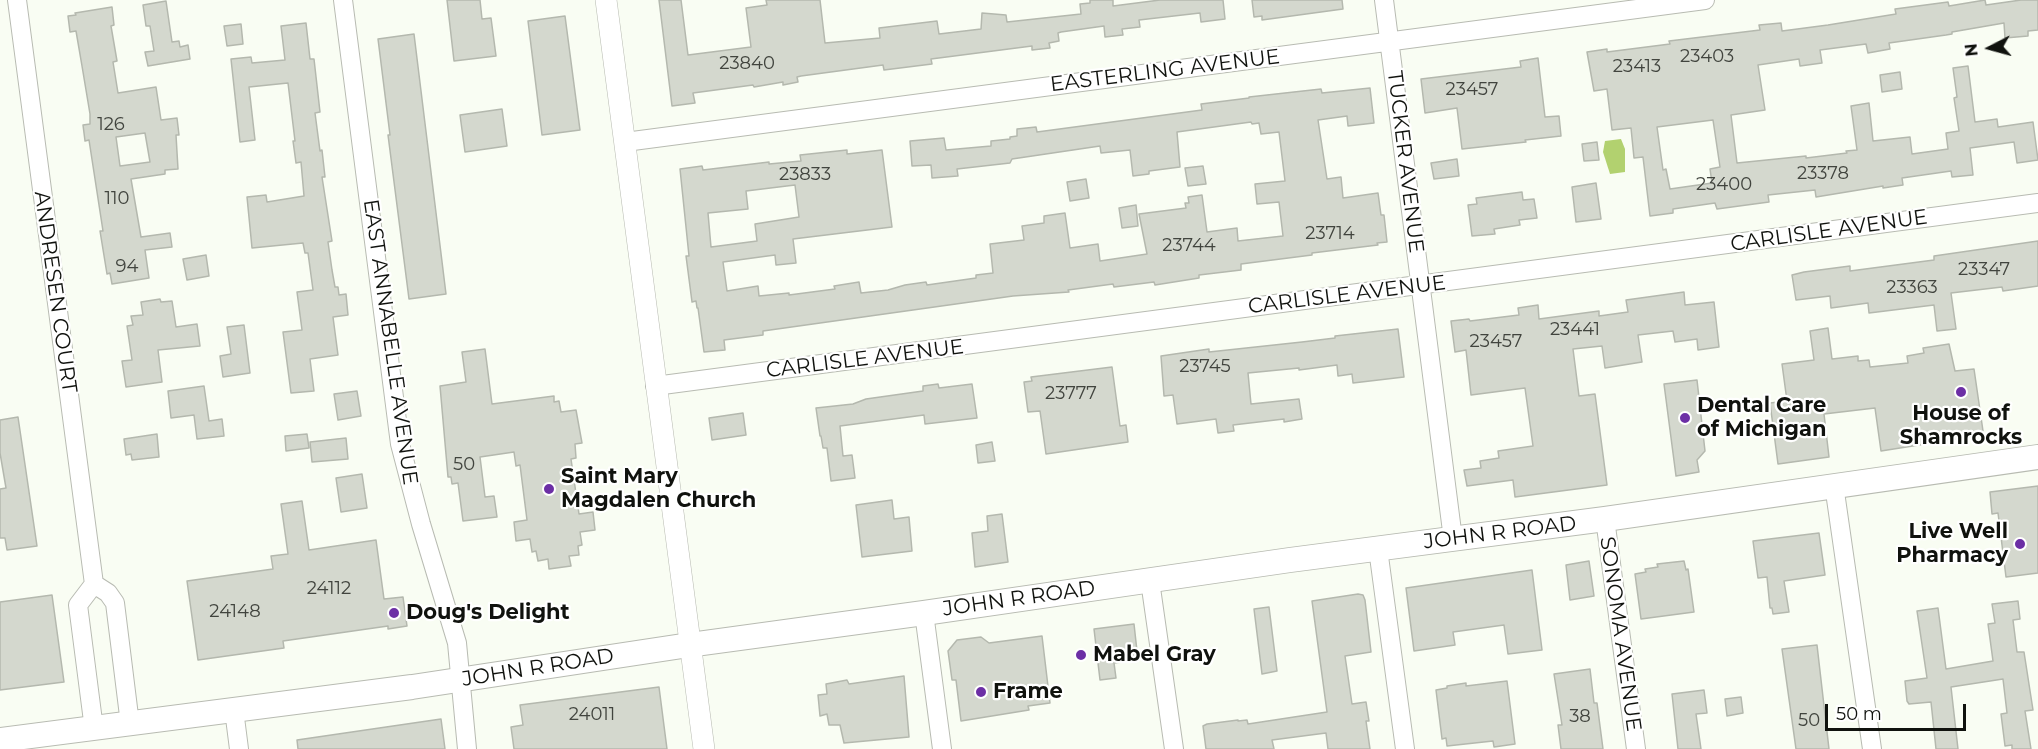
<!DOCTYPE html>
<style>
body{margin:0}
#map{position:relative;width:2038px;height:749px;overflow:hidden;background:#f9fdf3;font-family:Montserrat,sans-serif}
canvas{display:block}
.north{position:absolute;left:1960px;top:18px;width:60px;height:60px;-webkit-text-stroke:4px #fff;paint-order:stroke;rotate:264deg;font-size:16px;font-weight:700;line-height:24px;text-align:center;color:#10120e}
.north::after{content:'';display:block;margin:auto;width:21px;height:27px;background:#10120e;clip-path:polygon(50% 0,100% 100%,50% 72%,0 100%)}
.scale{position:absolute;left:1825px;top:704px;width:141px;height:27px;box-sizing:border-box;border:3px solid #10120e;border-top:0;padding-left:8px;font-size:18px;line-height:21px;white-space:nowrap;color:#10120e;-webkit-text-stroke:4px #fff;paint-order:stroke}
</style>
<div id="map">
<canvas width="2038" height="749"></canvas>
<div class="north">N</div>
<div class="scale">50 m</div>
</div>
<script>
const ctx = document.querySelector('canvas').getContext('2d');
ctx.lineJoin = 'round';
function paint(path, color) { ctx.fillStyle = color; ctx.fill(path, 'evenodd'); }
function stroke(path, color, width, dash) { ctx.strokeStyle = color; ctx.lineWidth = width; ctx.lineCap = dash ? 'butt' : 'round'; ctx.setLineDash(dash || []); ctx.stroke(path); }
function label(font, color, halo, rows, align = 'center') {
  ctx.font = font + ' Montserrat,sans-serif'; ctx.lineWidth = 4.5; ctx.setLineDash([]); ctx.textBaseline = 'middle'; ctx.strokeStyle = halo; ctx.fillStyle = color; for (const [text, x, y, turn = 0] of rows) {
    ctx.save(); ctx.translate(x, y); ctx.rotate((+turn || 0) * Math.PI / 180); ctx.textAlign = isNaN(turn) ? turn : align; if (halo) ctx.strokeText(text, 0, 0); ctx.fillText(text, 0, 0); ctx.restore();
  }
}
paint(new Path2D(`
 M1621,139L1625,149V172L1610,174L1603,152L1605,141Z`), '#b2d16f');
const building = new Path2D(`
 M447,0H480L482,19L491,18L496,56L454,61Z
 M659,0H681L688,55L751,47L746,8L767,5L766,0H820L825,43L880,38L879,28L937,21L939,34L981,29L982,13L1006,15L1007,22L1081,14L1080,4L1090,3V0H1113V6L1160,0H1223L1225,19L1201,22L1200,13L1139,20L1140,27L1122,29L1123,35L1105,37L1104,26L1061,32L1058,33L1059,41L1049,43L1050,48L1032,50V46L931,59L932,64L884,70L883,65L801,76L797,77L798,82L783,85V82L754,87L753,85L693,93L695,103L672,106Z
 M1252,0H1342L1343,9L1262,20V16L1254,17Z
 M1985,0L1986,5L2021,0H2038V30L2028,31V36L2005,38L2004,23L1952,32V34L1946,35L1889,43L1890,49L1868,53L1866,44L1820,50L1822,63L1800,66L1799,59L1758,65L1765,110L1731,115L1737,163L1806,156V158L1847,153L1846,151L1857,150L1851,106L1869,103L1873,141L1910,137L1912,154L1948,149L1946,133L1959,131L1954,98L1957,97L1953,68L1968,66L1975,122L1997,119L1998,127L2033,122L2038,160L2017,163L2014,142L1970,148L1973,175L1952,177L1951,171L1902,178L1903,185L1883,188V186L1816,197L1815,190L1768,195L1769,202L1717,209L1715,203L1673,209V213L1650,216L1643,157L1634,158L1631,128L1612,130L1607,89L1594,91L1587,52L1607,49V52L1670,44L1669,41L1760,30L1759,25L1781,23L1782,31L1828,25L1896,14L1895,9L1948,2L1949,6ZM1713,120L1720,167L1710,169L1712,183L1670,189L1666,169L1663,170L1657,127Z
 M166,1L172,42L179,41L180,47L188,45L190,59L148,66L145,52L154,51L150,26H146L143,5Z
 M112,7L114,25L111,26L117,61L113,62L118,93L156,87L161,120L177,118L179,135H176L178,169L165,170V174L131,179L141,237L170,233L172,247L145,250L149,278L112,284L110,273L107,274L100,231H103L89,140L85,141L83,125L90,124V114L82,66L76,31L70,32L68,16L76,15L75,13ZM145,133L150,162L120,166L116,137Z
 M565,16L580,130L542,135L528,21Z
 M306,23L310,59H314L320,112L315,113L320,151L322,150L325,177H322L332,241L328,242L332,270L335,287H338L339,295L346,294L348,315L333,317L338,355L310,359L314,391L291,393L283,332L302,330L297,292L313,290L308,253H305L303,243L252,248L247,197L266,195L267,202L304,196L301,162L296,163L293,141H295L288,83L249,87L255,140L240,142L231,59L251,57L252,63L285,60L281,26Z
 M241,24L243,44L227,46L224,26Z
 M414,34L446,294L409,299L388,135H390L378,39Z
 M1538,58L1545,117L1559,116L1561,136L1525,140L1526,142L1462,149L1457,108L1425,113L1421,79L1521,67L1520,61Z
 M1900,72L1902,89L1882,92L1880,75Z
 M1370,88L1374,123L1348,126L1347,116L1318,120L1327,179L1341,177L1343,198L1378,193L1381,215H1384L1387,242L1377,243L1378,245L1312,253V255L1241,264V270L1199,275V278L1155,285L1154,282L1114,287L1113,284L1068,290L1069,292L1013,296L763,331V335L724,340L725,350L704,352L698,308H697L696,301L692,302L686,256H689L680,169L702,166L703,170L769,162V164L801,161L800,155L847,150V154L882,150L892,227L793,239L796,263L776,265L775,255L723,262L727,291L758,286L759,296L789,293V295L835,289L834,286L859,282L861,293L888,290L905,285L926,282L927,285L976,278V275L993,273L990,244L1024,240L1022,226L1044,223V216L1065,213L1070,248L1098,244L1100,261L1147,254L1139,214L1186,208L1185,203H1189L1188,197L1202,195L1207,232L1237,228L1238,241L1283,236L1279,202L1257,204L1255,184L1285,181L1279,132L1261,134L1259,123L1252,124L1251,122L1177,132L1180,167L1149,171V174L1133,176L1130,150L1101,153L1100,146L1012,159L1010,163L957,169L958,176L932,178L931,165L912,166L910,141L944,138L946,150L991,146V141L1010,139V137L1017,136V129L1036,127L1037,132L1202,110L1201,104L1249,98V97L1321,89L1322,93ZM795,185L799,217L755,224L757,241L711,247L708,213L748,209L746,191Z
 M502,109L507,146L465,152L460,115Z
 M1597,142L1599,160L1584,161L1582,144Z
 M1457,159L1459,176L1434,179L1431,163Z
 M1203,166L1206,184L1188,186L1185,168Z
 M1086,179L1089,198L1070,201L1067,182Z
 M1596,183L1601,219L1576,222L1572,187Z
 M1522,192L1523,200L1534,199L1537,218L1519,220L1520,225L1494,229L1495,234L1472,236L1468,205L1477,204L1476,198Z
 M1136,205L1138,226L1122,228L1119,208Z
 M2038,241V286L2003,291L2002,287L1951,293L1956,329L1937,331L1934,305L1869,313L1868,303L1831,308L1830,296L1796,300L1792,275L1804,272L1850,266V271L1934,260V256Z
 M206,255L209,276L187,280L183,259Z
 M1684,292L1685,305L1714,302L1719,347L1698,350L1697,339L1675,342L1673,331L1638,335L1642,362L1605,368L1602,346L1573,349L1579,396L1595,394L1607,485L1515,497L1513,480L1467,486L1464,470L1481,468L1480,461L1499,458L1498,451L1533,446L1525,388L1471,395L1466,350L1455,352L1451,321L1469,319L1470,321L1519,315L1518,308L1538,305L1539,319L1599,311V316L1628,312L1626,300Z
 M160,299L161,302L172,301L176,327L197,324L200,346L158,350L162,382L126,387L122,361L132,360L127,326L133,325L131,316L143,315L141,302Z
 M244,325L250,373L223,377L220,356L231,354L227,327Z
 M1828,328L1832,359L1858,356V361L1869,360L1870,367L1908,363L1907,356L1924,353L1923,348L1949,344L1955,371L1974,369L1983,431L1970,433V437L1881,451L1875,408L1824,414L1829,457L1778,464L1770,403L1787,401L1782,364L1814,360L1810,331Z
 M1398,329L1404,377L1353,383L1352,374L1338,376L1337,365L1299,370V368L1248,373L1251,404L1299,399L1302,419L1284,422V419L1233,425L1234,431L1218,433L1216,419L1177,424L1173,395L1164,396L1161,356L1209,349V352L1302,342L1335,338V336Z
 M485,349L492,404L554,396V402L559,401L561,412L576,410L582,443L575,444L576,458L571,459L579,514L593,512L595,530L580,532L582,545L578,546L579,555L569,556L571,566L549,569L548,559L538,561L536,551L532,552L530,539L516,541L514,522L527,520L520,465L516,466L514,452L480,457L485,497L494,496L497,517L463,521L458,483L452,484L451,477H448L440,386L466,382L462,352Z
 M1112,367L1120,426L1126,425L1128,442L1046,454L1040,411L1028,412L1024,382L1032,381L1031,377Z
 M1697,380L1705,451L1697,460L1699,472L1676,476L1664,384Z
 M938,384L939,388L972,384L977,418L925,424L924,415L840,426L843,456L852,455L855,478L831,481L827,448H823L821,436H820L816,408L853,404L866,399L923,391V386Z
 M204,386L209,421L222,419L224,436L197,439L194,415L171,418L168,391Z
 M357,391L361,416L338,420L334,394Z
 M743,413L746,435L712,440L709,418Z
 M18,417L37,546L7,550L5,538H0V489L6,488L0,453V420Z
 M157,434L159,457L132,460L131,454L126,455L124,439Z
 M307,434L309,448L286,451L285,436Z
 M346,438L348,459L312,462L310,442Z
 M992,442L995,461L978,463L976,445Z
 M362,474L367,508L341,512L336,478Z
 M2038,486V573L2006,577L1998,513L1992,514L1990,492Z
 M892,500L894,519L909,517L912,551L862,557L856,505Z
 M302,501L309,550L376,540L384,599L403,597L407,626L388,629V626L283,641L284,648L198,660L187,581L273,569L271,556L288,554L281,504Z
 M1002,514L1008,562L975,567L972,533L988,531L987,516Z
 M1819,533L1825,575L1784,581L1789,612L1773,614L1772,608H1770L1767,577L1758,578L1753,541Z
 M1589,561L1594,596L1570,600L1566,565Z
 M1684,561L1686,570L1688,569L1694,612L1641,619L1635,574L1646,572L1645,569L1658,567L1657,564Z
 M1532,570L1542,650L1508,654L1504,625L1453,632L1455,645L1414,651L1406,588Z
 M1358,594L1363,595L1365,600L1371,652L1345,656L1352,704L1366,702L1369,721H1366L1370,749H1328L1326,733L1272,740L1274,749H1206L1203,726L1207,724L1238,720V721L1247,720L1248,724L1327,712L1312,601Z
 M52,595L64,682L0,690V602Z
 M2018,601L2020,619L2013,620L2017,652H2024L2033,710L2025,711L2031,749H2012V745L2005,746L2001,714L2007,713L2003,679L1951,687L1958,749H1936L1931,702L1909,704L1907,701L1905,681L1927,678L1917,611L1938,608L1946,669L1993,661L1988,624L1995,623L1992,604Z
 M1269,607L1277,671L1262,674L1254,609Z
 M1134,624L1138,660L1114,663L1116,678L1100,680L1094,629Z
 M1042,636L1050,703L1028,706L1029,710L961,721L956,680H952L948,651L957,640L981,637L989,643Z
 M1817,645L1829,749H1796L1782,649Z
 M1590,669L1594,703H1597L1603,749H1561L1558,725H1562L1554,674Z
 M904,676L909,737L844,743L840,725H829L827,714L820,716L818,695L827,694L826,684L847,680L849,684Z
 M1507,681L1515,744L1494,747L1493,741L1447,746L1446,738L1442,739L1436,690L1447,688V686L1466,683V686Z
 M659,687L667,749H514L511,727L523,725L520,705Z
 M1704,690L1707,713L1696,714L1701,749H1678L1672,694Z
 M1741,697L1743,713L1727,716L1725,699Z
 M441,719L445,749H298L297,740Z`);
paint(building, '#d4d8ce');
stroke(building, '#b4b8ae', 1.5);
const minor = new Path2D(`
 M17,0L94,584
 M343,0L400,444L421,524L457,643L467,749
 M1384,0L1453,539
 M625,142L1705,0
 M655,386L2038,203
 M1834,485L1872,749
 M1605,519L1636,749
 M1378,549L1405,749
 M1150,581L1174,749
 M924,613L942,749
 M234,710L239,749
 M94,729L78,605L94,584L108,593L115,603L130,724`);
const tertiary = new Path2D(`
 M606,0L704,749`);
const secondary = new Path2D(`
 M0,740L412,687L689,645L924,613L1290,560L1605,519L2038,457`);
stroke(minor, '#b8bbb2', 20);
stroke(tertiary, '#b8bbb2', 22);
stroke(secondary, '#b8bbb2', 26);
stroke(minor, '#fff', 18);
stroke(tertiary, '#fff', 21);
stroke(secondary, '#fff', 24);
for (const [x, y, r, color] of [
 [1961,392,6,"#6c2fa5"],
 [1685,418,6,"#6c2fa5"],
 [549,489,6,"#6c2fa5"],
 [2020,544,6,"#6c2fa5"],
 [394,613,6,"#6c2fa5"],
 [1081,655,6,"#6c2fa5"],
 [981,692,6,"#6c2fa5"]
]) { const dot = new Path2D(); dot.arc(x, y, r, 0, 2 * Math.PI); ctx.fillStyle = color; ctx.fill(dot); stroke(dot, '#fff', 2); }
label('18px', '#41443e', null, [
 ["23403",1707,57],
 ["23840",747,64],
 ["23413",1637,67],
 ["23457",1472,90],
 ["126",111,125],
 ["23378",1823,174],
 ["23833",805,175],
 ["23400",1724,185],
 ["110",117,199],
 ["23714",1330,234],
 ["23744",1189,246],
 ["94",127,267],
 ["23347",1984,270],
 ["23363",1912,288],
 ["23441",1575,330],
 ["23457",1496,342],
 ["23745",1205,367],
 ["23777",1071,394],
 ["50",464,465],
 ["24112",329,589],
 ["24148",235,612],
 ["24011",592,715],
 ["38",1580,717],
 ["50",1809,721]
]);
label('21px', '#10120e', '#fff', [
 ["EASTERLING AVENUE",1165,71,-7],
 ["TUCKER AVENUE",1405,162,83],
 ["CARLISLE AVENUE",1829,231,-8],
 ["ANDRESEN COURT",55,292,82],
 ["CARLISLE AVENUE",1347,295,-7],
 ["EAST ANNABELLE AVENUE",390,342,82],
 ["CARLISLE AVENUE",865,359,-7],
 ["JOHN R ROAD",1500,533,-7],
 ["JOHN R ROAD",1019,599,-8],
 ["SONOMA AVENUE",1620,634,82],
 ["JOHN R ROAD",538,668,-9]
]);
label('bold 21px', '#10120e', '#fff', [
 ["Dental Care",1697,406],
 ["of Michigan",1697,430],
 ["House of",1961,414,"center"],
 ["Shamrocks",1961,438,"center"],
 ["Saint Mary",561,477],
 ["Magdalen Church",561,501],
 ["Live Well",2008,532,"right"],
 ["Pharmacy",2008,556,"right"],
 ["Doug's Delight",406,613],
 ["Mabel Gray",1093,655],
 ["Frame",993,692]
], 'left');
</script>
